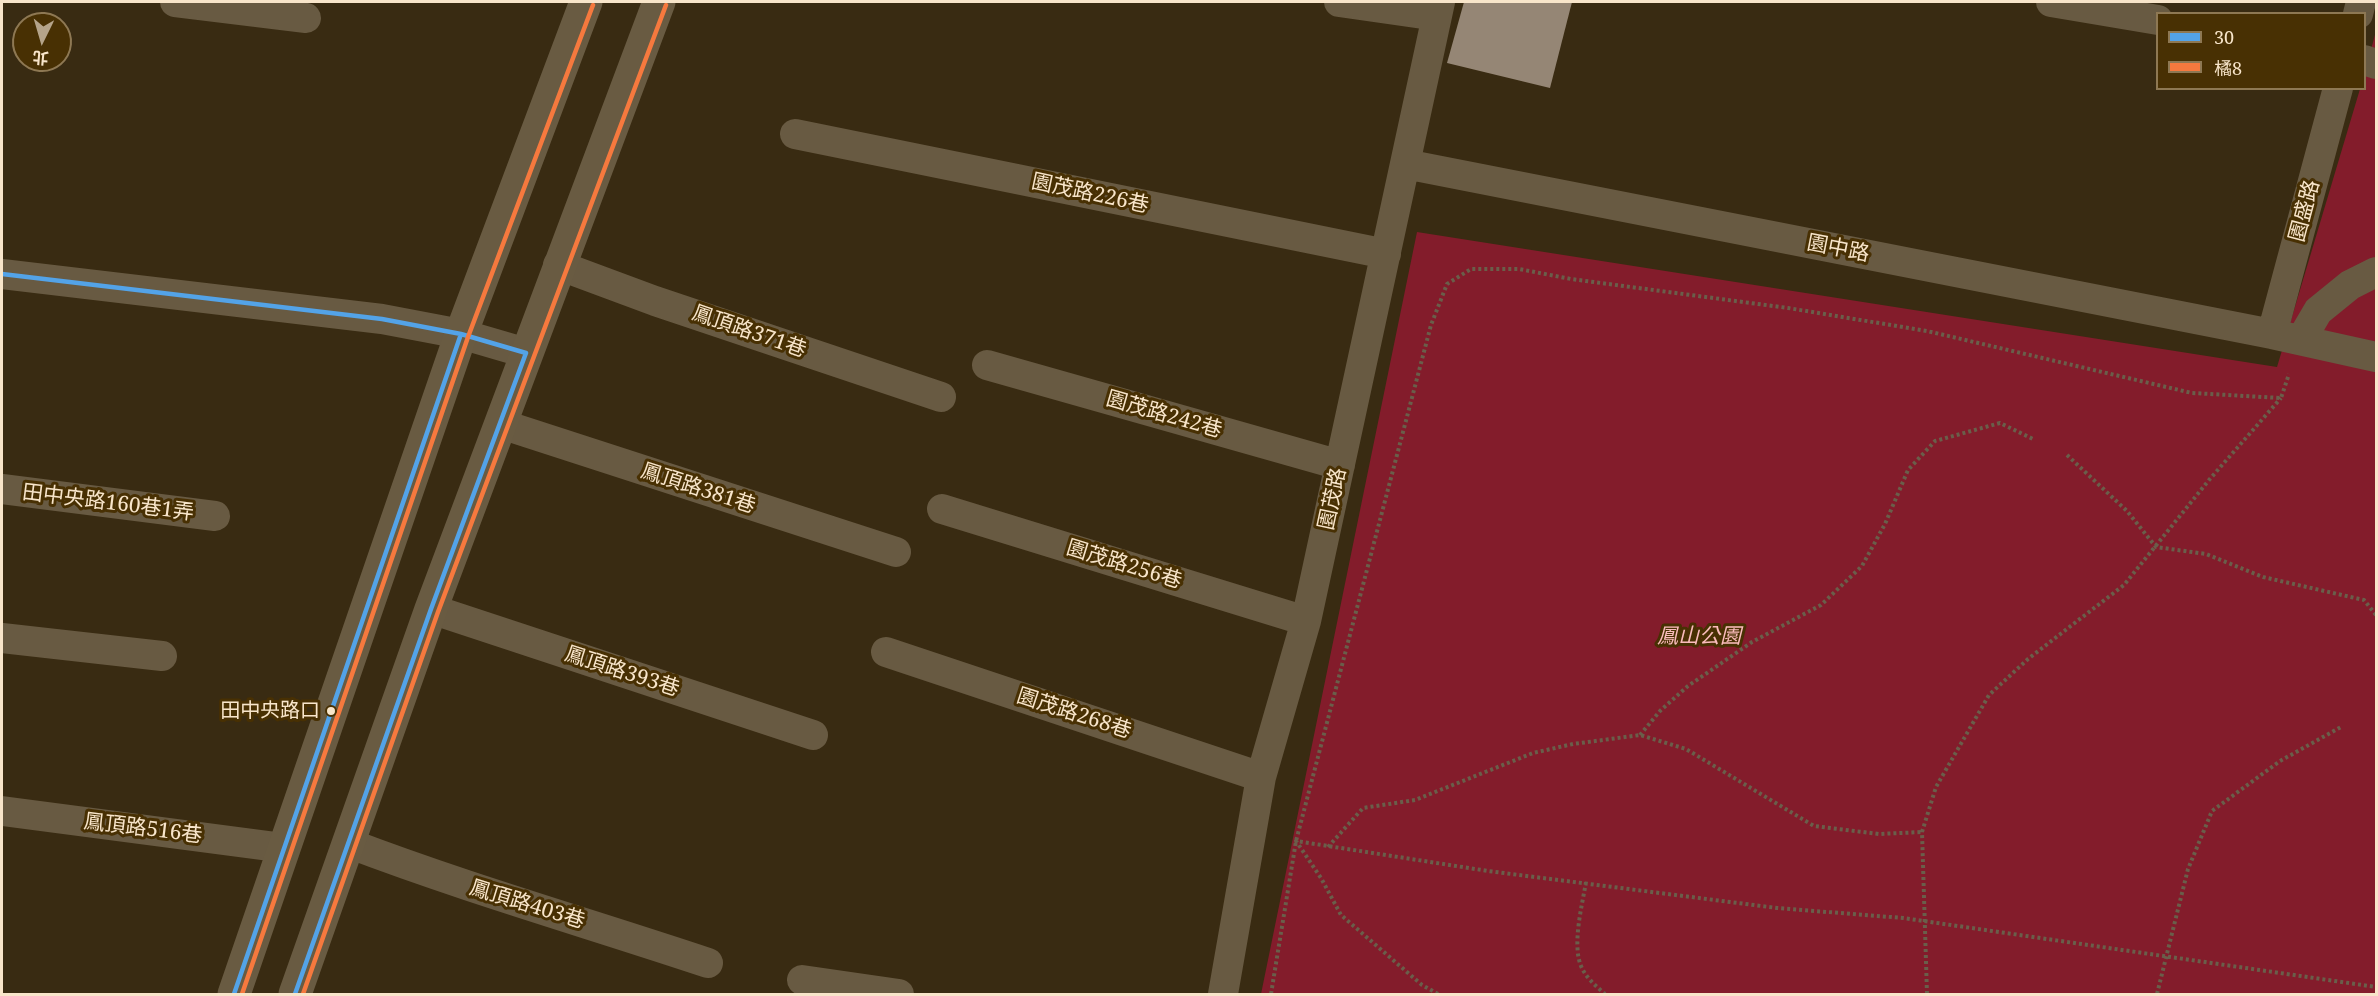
<!DOCTYPE html>
<meta charset="utf-8">
<style>
body{margin:0}
#map{position:relative;width:2378px;height:996px;overflow:hidden;background:#392b12;font-family:"Noto Serif","Noto Sans TC",serif}
canvas{display:block}
.frame{position:absolute;inset:0;border:3px solid #f8e5ca;pointer-events:none}
.legend{position:absolute;left:2156px;top:12px;width:210px;height:78px;box-sizing:border-box;background:#483003;border:2px solid #8e7853;margin:0;padding:8px 10px;list-style:none;font-size:18px;color:#f8e5ca}
.legend li{display:flex;align-items:center;gap:12px;height:30px}
.legend b{width:30px;border:2px solid #8e7853}
.north{position:absolute;left:12px;top:12px;width:60px;height:60px;box-sizing:border-box;background:#483003;border:2px solid #8e7853;border-radius:50%;rotate:185deg;font-size:16px;font-weight:700;line-height:24px;text-align:center;color:#f8e5ca}
.north::after{content:'';display:block;margin:auto;width:21px;height:27px;background:#b5a48a;clip-path:polygon(50% 0,100% 100%,50% 72%,0 100%)}
</style>
<div id="map">
<canvas width="2378" height="996"></canvas>
<div class="frame"></div>
<ul class="legend">
<li><b style="height:8px;background:#53a3e8"></b>30</li>
<li><b style="height:8px;background:#f6793e"></b>橘8</li>
</ul>
<div class="north">北</div>
</div>
<script>
const ctx = document.querySelector('canvas').getContext('2d');
ctx.lineJoin = 'round';
function paint(path, color) { ctx.fillStyle = color; ctx.fill(path, 'evenodd'); }
function stroke(path, color, width, dash) { ctx.strokeStyle = color; ctx.lineWidth = width; ctx.lineCap = dash ? 'butt' : 'round'; ctx.setLineDash(dash || []); ctx.stroke(path); }
function label(font, color, halo, rows, align = 'center') {
  ctx.font = font + ' "Noto Serif","Noto Sans TC",serif'; ctx.lineWidth = 6; ctx.setLineDash([]); ctx.textBaseline = 'middle'; ctx.strokeStyle = halo; ctx.fillStyle = color; for (const [text, x, y, turn = 0] of rows) {
    ctx.save(); ctx.translate(x, y); ctx.rotate((+turn || 0) * Math.PI / 180); ctx.textAlign = isNaN(turn) ? turn : align; if (halo) ctx.strokeText(text, 0, 0); ctx.fillText(text, 0, 0); ctx.restore();
  }
}
paint(new Path2D(`
 M2376,31V994H1261L1417,232L2277,367L2360,89L2364,88L2365,72Z`), '#831c2b');
paint(new Path2D(`
 M1464,2H1572L1550,88L1447,63Z`), '#958675');
stroke(new Path2D(`
 M2067,455L2127,511L2156,547L2206,554L2263,577L2364,600L2376,615
 M1640,735L1660,711L1688,686L1752,642L1821,605L1862,566L1885,524L1908,470L1935,441L2000,423L2033,439
 M1328,847L1363,808L1415,800L1533,753L1573,744L1640,735L1686,749L1814,826L1879,834L1922,832
 M1586,882C1582,906 1572,944 1581,966C1586,978 1596,986 1605,994
 M1271,994L1296,841L1431,325L1447,284L1471,269H1519L1571,279L1788,308L1927,331L2192,393L2281,398L2289,374
 M1438,994L1422,985L1341,915L1321,878L1296,841L1488,871L1777,908L1903,918L2376,987
 M1927,994L1922,832L1936,787L1989,695L2028,659L2124,585L2209,480L2281,398
 M2157,994L2188,869L2212,811L2280,761L2341,727`), '#6a5e4a', 4, [3, 3]);
stroke(new Path2D(`
 M175,2L306,18
 M1339,2L1437,16
 M2051,2L2158,20
 M2358,14L2361,2
 M2364,60L2376,64
 M795,134L1386,254
 M1405,164L2272,334L2376,357
 M558,265L655,301L941,397
 M2,274L382,319L461,334L526,353
 M2272,334L2338,88
 M2301,340L2318,311L2350,285L2376,272
 M987,365L1340,465
 M501,424L896,552
 M2,489L215,516
 M942,509L1306,621
 M431,609L813,735
 M2,638L162,656
 M886,652L1261,777
 M2,811L284,848
 M348,843C466,888 588,923 708,963
 M802,980L899,994
 M1223,994L1261,777L1306,621L1440,2`), '#685a42', 30);
stroke(new Path2D(`
 M234,994L461,334L586,2
 M295,994L431,609L659,2`), '#695b42', 33);
stroke(new Path2D(`
 M2,274L382,319L461,334L526,353L431,609L295,994
 M234,994L461,334`), '#53a3e8', 4.5);
stroke(new Path2D(`
 M242,994L468,337L593,5
 M303,994L438,612L666,5`), '#f6793e', 4.5);
for (const [x, y, r, color] of [
 [331,711,5,"#f8e5ca"]
]) { const dot = new Path2D(); dot.arc(x, y, r, 0, 2 * Math.PI); ctx.fillStyle = color; ctx.fill(dot); stroke(dot, '#483003', 2); }
label('20px', '#f8e5ca', '#483003', [
 ["田中央路口",320,711]
], 'right');
label('21px', '#f8e5ca', '#483003', [
 ["園茂路226巷",1090,194,12],
 ["園盛路",2305,211,-75],
 ["園中路",1838,249,11],
 ["鳳頂路371巷",749,332,19],
 ["園茂路242巷",1164,415,16],
 ["鳳頂路381巷",698,489,18],
 ["園茂路",1333,499,-78],
 ["田中央路160巷1弄",108,503,7],
 ["園茂路256巷",1124,565,17],
 ["鳳頂路393巷",622,672,18],
 ["園茂路268巷",1074,714,18],
 ["鳳頂路516巷",143,829,7],
 ["鳳頂路403巷",527,905,17]
]);
label('italic 21px', '#fabbbc', '#483003', [
 ["鳳山公園",1699,637]
]);
</script>
